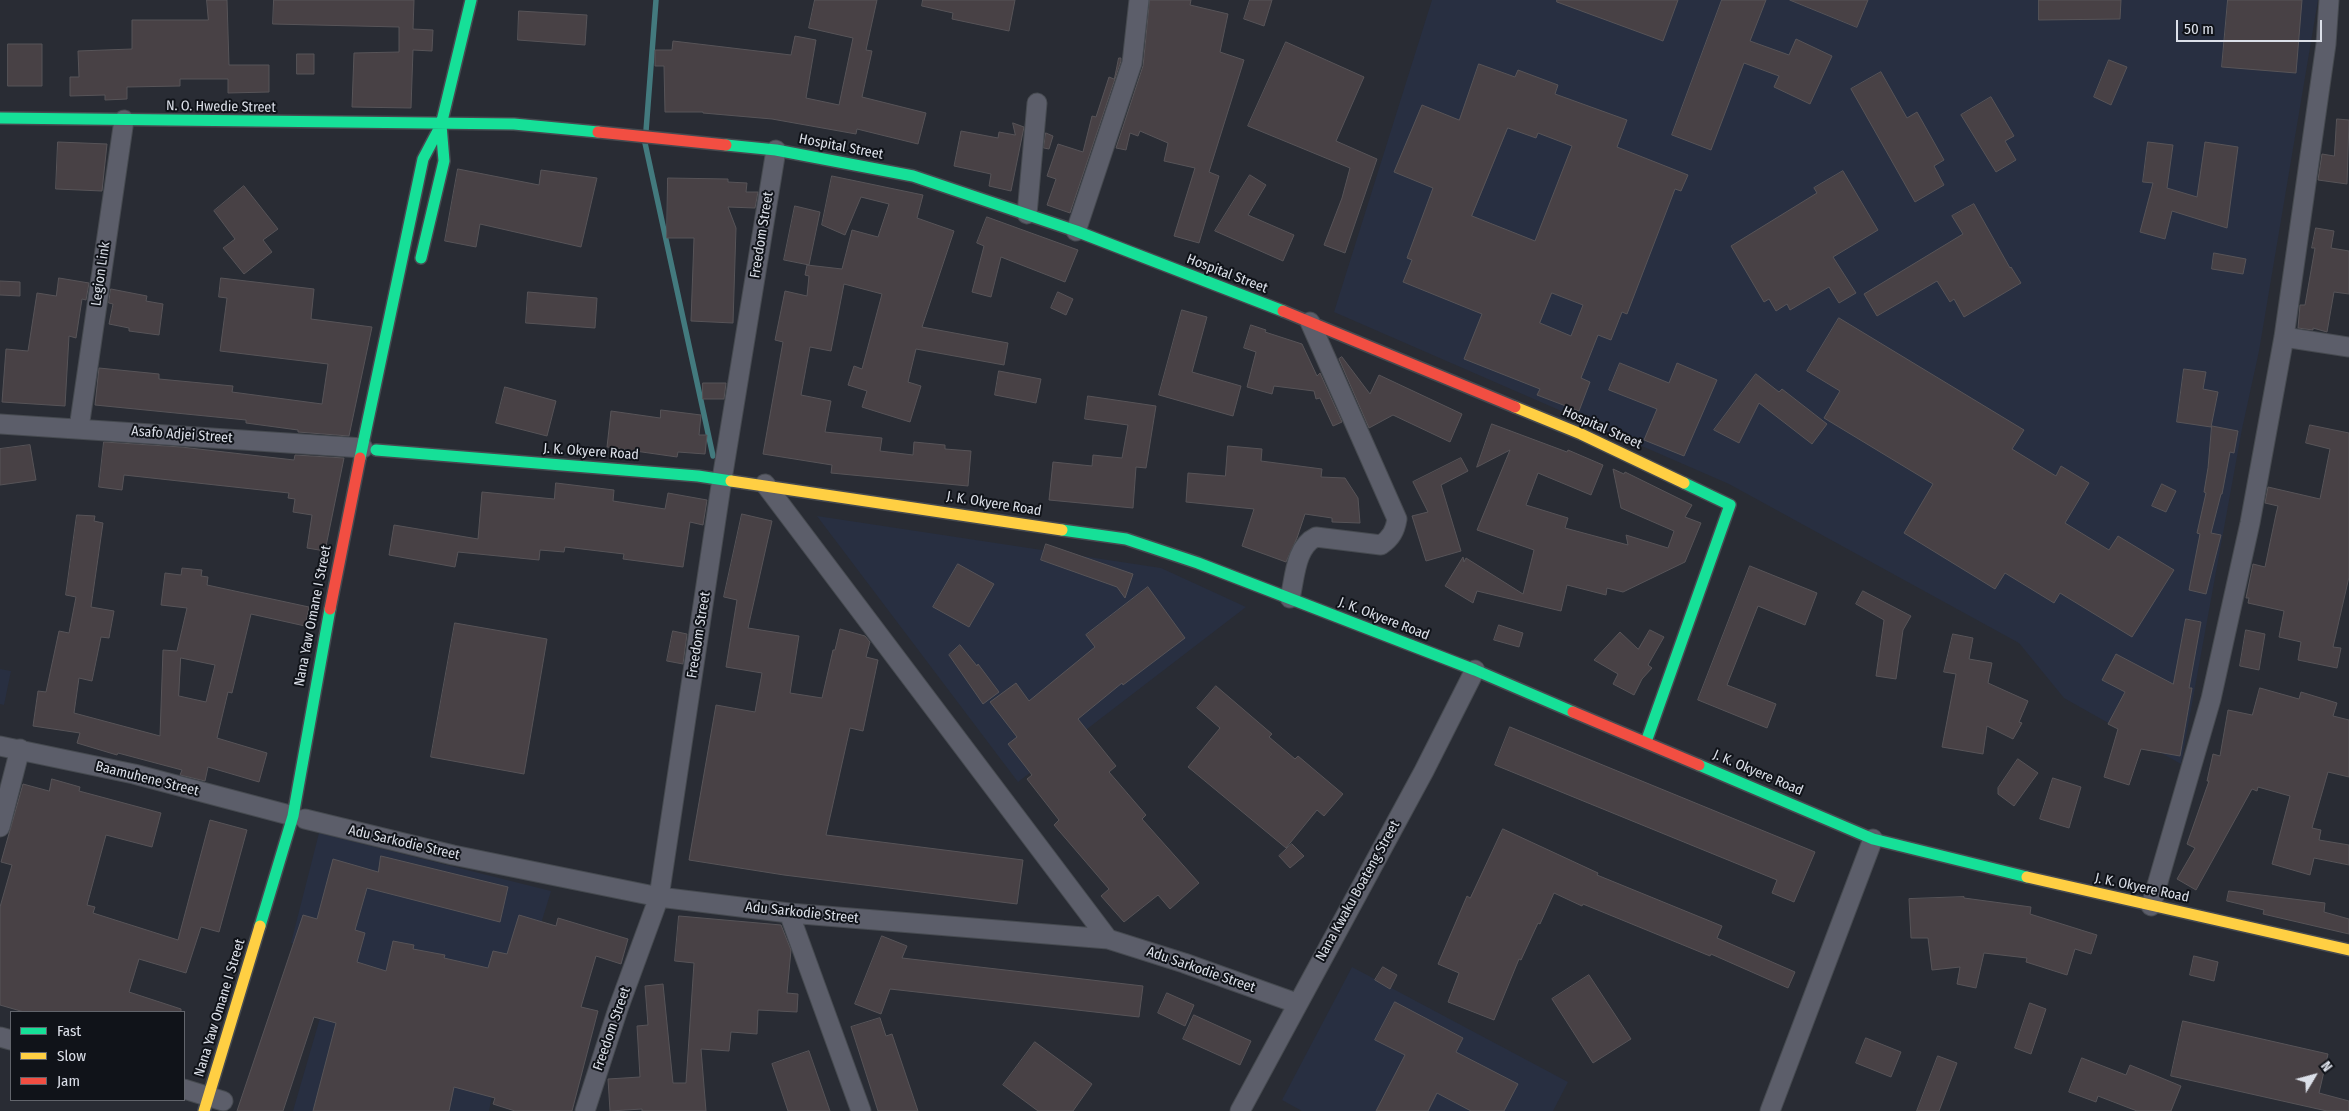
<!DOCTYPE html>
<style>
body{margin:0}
#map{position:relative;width:2349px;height:1111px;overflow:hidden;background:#292c34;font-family:"Fira Sans Condensed",sans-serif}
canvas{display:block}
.legend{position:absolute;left:10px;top:1011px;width:175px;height:90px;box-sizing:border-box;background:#101319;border:1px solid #62656c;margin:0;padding:6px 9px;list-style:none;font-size:15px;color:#dce0e9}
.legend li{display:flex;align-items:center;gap:10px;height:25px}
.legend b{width:25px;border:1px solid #62656c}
.north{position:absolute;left:2289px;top:1051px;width:50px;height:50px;-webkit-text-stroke:4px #101319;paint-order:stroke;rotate:53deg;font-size:14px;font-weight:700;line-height:20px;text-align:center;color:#dce0e9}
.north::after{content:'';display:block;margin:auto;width:18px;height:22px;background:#dce0e9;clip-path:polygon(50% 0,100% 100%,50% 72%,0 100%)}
.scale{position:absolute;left:2176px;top:20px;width:146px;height:22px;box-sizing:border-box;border:2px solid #dce0e9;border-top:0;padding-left:6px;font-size:15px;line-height:18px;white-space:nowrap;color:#dce0e9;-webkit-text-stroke:4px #101319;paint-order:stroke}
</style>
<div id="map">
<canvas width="2349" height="1111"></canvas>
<ul class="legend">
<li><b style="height:6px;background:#16e098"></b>Fast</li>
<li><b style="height:6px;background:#ffcf43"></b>Slow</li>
<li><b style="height:6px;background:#f24e42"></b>Jam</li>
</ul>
<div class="north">N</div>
<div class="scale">50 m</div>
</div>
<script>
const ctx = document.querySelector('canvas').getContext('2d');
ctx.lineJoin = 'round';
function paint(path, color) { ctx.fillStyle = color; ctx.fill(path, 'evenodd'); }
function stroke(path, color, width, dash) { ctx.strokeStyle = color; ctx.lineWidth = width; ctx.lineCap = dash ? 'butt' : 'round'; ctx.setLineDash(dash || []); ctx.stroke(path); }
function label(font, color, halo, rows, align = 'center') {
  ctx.font = font + ' "Fira Sans Condensed",sans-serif'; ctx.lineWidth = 4; ctx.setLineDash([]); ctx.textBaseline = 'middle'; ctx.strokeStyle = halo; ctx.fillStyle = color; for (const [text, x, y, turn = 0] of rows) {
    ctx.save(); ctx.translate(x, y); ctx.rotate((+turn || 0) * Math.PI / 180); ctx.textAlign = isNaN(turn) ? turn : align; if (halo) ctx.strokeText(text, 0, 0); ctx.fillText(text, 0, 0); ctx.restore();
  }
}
paint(new Path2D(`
 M1432,0H2318L2259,351L2242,429L2181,764L2064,698L2019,643L1729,484L1334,312Z
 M817,516L1161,568L1246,607L1018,782Z
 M0,669L11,671L4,705L0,704Z
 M319,833L551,891L499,1060L489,1111H293L338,956L291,943Z
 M1352,967L1568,1082L1553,1111H1302L1282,1100Z`), '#282f41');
stroke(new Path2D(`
 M646,131L656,0
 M645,143L713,456`), '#437a7e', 5.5);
const building = new Path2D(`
 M207,0H227L229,65H269V92L228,93V79H180V86L127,87V99L105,100V95L70,96V77H79L78,51L132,49V20H208Z
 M274,0H414L413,29L433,30L432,51L413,50L411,108L352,107L354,53L399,52V27L273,24Z
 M815,0H877L866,50L872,51L862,97L926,113L918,144L857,129L856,134L772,119L703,113V112H665L664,66H655V50H672L673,41L791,55L795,36L816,40L806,98L839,105L853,38L809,28Z
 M923,0H1015L1009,31L952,19L953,13L922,6Z
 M1150,0H1191L1190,5L1228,14L1220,52L1244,60L1209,172L1219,176L1199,243L1174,236L1195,168L1164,161L1168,143L1140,131L1138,136L1130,133L1126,150L1116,148L1143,66Z
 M1250,0H1272L1264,26L1244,19Z
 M1557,0H1678L1663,41L1557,2Z
 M1722,0H1766L1750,41L1789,55L1796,39L1832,56L1810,104L1774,87L1779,76L1744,63L1711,150L1672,135Z
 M1790,0H1868L1857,27Z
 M2039,0H2121L2120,19L2039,20Z
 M2228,0H2302L2296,73L2222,67Z
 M519,11L587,15L585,45L518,40Z
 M1286,42L1364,77L1336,141L1377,159L1345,253L1324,245L1342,198L1350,168L1248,126Z
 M8,44H42V86H8Z
 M297,54H314V74H297Z
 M1119,58H1121V61L1070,213L1047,205L1056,179L1047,176L1058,144L1083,152L1092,116L1096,117L1109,77L1114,79Z
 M2109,60L2127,67L2111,105L2094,97Z
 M1479,64L1515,77L1518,70L1558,85L1555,94L1627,120L1617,147L1688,175L1681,191L1675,189L1627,314L1622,312L1611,340L1598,335L1581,378L1590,382L1579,411L1537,395L1540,389L1464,359L1482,314L1403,282L1412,260L1407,258L1433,188L1394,172L1422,105L1459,120ZM1508,128L1536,138L1538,133L1572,146L1535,241L1472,216ZM1552,293L1583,305L1571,336L1540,323Z
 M1881,72L1907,118L1917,112L1944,160L1934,166L1944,185L1915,202L1851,89Z
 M1991,97L2014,136L2005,141L2016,160L1996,172L1961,115Z
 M2337,119L2349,120L2347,184L2318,180L2322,154L2334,156Z
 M1013,123L1024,127L1011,191L989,186L991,174L954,166L961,131L998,138L999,132L1015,135Z
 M1046,133L1053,136L1049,149L1044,148Z
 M58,142L107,144L102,191L56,189Z
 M2148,142L2173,145L2167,188L2197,197L2205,142L2238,147L2227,228L2172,211L2165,239L2140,232L2153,183L2143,182Z
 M458,169L539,185L541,170L597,178L581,247L480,224L476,247L445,241Z
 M1843,171L1878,230L1833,257L1856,293L1839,303L1829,287L1790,310L1787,304L1776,311L1769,299L1764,302L1731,246L1817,193L1814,188Z
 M1250,175L1266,185L1248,215L1294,235L1283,261L1215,231Z
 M832,176L923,195L917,218L954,231L922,327L1008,343L1004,365L916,349L908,382L921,386L910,422L862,407L867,391L848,385L854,366L862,369L882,294L844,284L831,351L810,347L801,395L831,401L825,432L882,438L880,451L913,455L914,442L945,445V449L971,451L968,486L831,473L832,465L763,454L783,342L775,340L785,291L807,296L809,276L805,275L807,265L842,269L852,230L878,237L889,204L861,197L845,235L822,225Z
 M668,178L728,179V182L747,183L746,192H758L755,208L728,207L736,228L733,323L691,321L694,238H667Z
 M244,186L278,229L263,240L272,252L244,274L223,248L235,239L214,211Z
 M1974,204L2010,268L2011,267L2021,283L1964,317L1954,299L1950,302L1937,281L1877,316L1864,294L1963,234L1952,216Z
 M795,206L820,212L809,265L784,260Z
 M987,217L1078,250L1065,282L1001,257L991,297L972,292L984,246L977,243Z
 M2316,228L2334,231L2331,248L2349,251V294L2334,292L2327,332L2313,328V330L2298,328L2300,305H2305L2315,248H2312Z
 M2214,253L2246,259L2243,274L2212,269Z
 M59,278L89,283L86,300L82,299L76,338L69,336L65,406L2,402L6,349L28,351L37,293L56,296Z
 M221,278L314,289L311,319L372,327L349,436L298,432V430L246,423V420L95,405L99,368L159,374V379L233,386L232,392L322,404L328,364L220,351L227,298L219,297Z
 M0,281L20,282V296L0,295Z
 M111,289L147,296L146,301L163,304L159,335L129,331V328L109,324L113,304L109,303Z
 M528,292L597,298L595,328L526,323Z
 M1058,292L1073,299L1066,315L1051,308Z
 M1182,310L1207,317L1192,372L1241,386L1233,416L1159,395Z
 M1839,318L2024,430L2012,449L2056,476L2061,466L2089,483L2065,523L2109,550L2118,536L2174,570L2132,637L2060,593L2054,603L2005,573L1995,589L1904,533L1933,484L1824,418L1840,391L1807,371Z
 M1251,325L1266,330L1265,332L1302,344L1317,376L1320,373L1342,422L1333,426L1320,398L1316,399L1314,391L1274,386L1272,394L1247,387L1256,352L1244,348Z
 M1342,357L1370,394L1379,375L1462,414L1450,442L1393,415L1369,428L1339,359Z
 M1620,363L1669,383L1677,363L1717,380L1684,456L1644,440L1657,409L1609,390Z
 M2184,369L2206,372L2203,389L2218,392L2211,427L2177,422Z
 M999,371L1041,379L1036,403L995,395Z
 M1756,374L1779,392L1782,389L1827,424L1812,444L1759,403L1739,443L1714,430Z
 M703,383H726L724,399H703Z
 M505,387L556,401L547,436L496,423Z
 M1088,396L1156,406L1146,468L1136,467L1133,508L1049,500L1053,462L1092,466L1093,455L1122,458L1128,425L1085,419Z
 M661,410L701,415L699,435H707L705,454L678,452L677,457L607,447L611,411L660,418Z
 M1492,424L1567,452L1568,450L1603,465L1591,495L1538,473L1526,505L1568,518L1565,528L1628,545L1626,535L1668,548L1674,531L1621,508L1613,469L1624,474L1625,472L1692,505L1685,517L1701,523L1685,562L1623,592L1607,588L1606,595L1567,585L1561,611L1477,591L1473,603L1445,586L1463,557L1464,562L1466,558L1523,594L1534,550L1477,530L1510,450L1477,467Z
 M2310,425L2349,433V577L2333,647L2341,648L2337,668L2298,660L2301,642L2279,637L2284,611L2248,603L2249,598H2246L2253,564L2265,567L2276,514L2278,506L2265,503L2268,487L2320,499L2330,449L2306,443Z
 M2212,426L2238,431L2234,453L2230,452L2222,494H2221L2211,533L2221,535L2206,594L2189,590L2200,534L2197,533L2206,493L2204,492L2208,468Z
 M104,442L181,447L294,460L295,455L344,458L325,551L307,548L312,515L293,512L295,499L288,498L289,493L124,475L122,490L99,487Z
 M30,445L36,480L0,485V449Z
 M1228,446L1262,449L1261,461L1322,469L1321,477L1345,478L1358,498L1360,523L1332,522V518L1305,514L1297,538L1286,562L1242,546L1254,509L1186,502L1188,473L1225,476Z
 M1461,458L1468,471L1441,485L1461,551L1426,561L1412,516L1428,512L1413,482Z
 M556,483L614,490L613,501L665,509L668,493L707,500L703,525L690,522L683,567L623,559L624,554L565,547L564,552L540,550L539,560L458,552L455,567L389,555L394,525L478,539L482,492L554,499Z
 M2162,484L2176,491L2166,512L2152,506Z
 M742,514L772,521L748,628L799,636L790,693L822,698L833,650H835L840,629L865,636L870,642L866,657L878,660L863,731L850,728L826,835L1023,860L1017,904L784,875L689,860L716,705L755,712L762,673L726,667L737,600L724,597Z
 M77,515L95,516L94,521L103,523L91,607L114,611L109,638L101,637L92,681L79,678L74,713L160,736L163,650L177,651L187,608L161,605L165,573L181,575L182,568L202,570L201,576L208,577L207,585L309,607L305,626L251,614L232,693L228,692L217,738L267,753L259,782L208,767L205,781L180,775L182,770L118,753L117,755L77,743L80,733L33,726L38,691L46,692L59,631L69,633L76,597L66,595ZM181,658L215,665L206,702L179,696Z
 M1046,544L1133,574L1125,598L1117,587L1041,560Z
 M958,564L994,584L969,627L933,607Z
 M1750,566L1817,593L1805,625L1758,606L1727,685L1776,704L1767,728L1698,700Z
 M1148,587L1185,638L1123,685L1122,683L1078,719L1116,766L1109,772L1146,815L1142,819L1199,883L1170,909L1158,895L1124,922L1101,896L1109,889L1054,825L1059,820L1027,779L1032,775L1008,744L1017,737L990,702L1016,683L1029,701L1095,647L1086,635Z
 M1863,591L1911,616L1903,630L1896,679L1876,676L1884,620L1856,604Z
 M2186,619L2201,622L2189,688H2192L2180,756L2141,749L2129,785L2104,777L2118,729L2108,724L2125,692L2102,680L2116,654L2173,684Z
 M455,623L547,639L524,774L431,757Z
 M1499,625L1523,633L1519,647L1494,640Z
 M1650,630L1664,637L1648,665L1652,668L1642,679L1634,695L1613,684L1618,674L1594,660L1620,632L1638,649Z
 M2246,630L2265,634L2259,670L2240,666Z
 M673,631L687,634L683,664L667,661Z
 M1953,634L1973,638L1969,659L1992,663L1988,683L2028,701L2019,722L2022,723L2013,739L1987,726L1983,754L1942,747L1956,674L1944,672Z
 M960,645L977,666L978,664L999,692L983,704L949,655Z
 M1216,686L1272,734L1269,737L1295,759L1298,756L1343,794L1324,816L1317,810L1286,848L1188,767L1220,728L1197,708Z
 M2260,688L2299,699L2301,692L2337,703L2333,716L2349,720V777L2328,772L2312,828L2321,830L2319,840L2349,845V865L2314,858L2310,875L2272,864L2290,796L2258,787L2257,791L2252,789L2196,890L2177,879L2195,848L2187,844L2209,781H2207L2213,754L2220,756L2228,710L2252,715Z
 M1510,727L1815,852L1794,902L1772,893L1777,880L1495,765Z
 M2018,759L2038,773L2014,806L1998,794V788Z
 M2053,778L2081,787L2069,828L2040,819Z
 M52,779L80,787L79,791L161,813L152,847L106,835L87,905L95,907L93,913L178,940L210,820L247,830L219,932L201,927L186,973L139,959L129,992L181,1009V1012H24L0,1005V907L12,865L1,862L23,784L49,791Z
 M1503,829L1598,873L1597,875L1722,926L1717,938L1795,972L1788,988L1711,954L1710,956L1583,904L1582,906L1554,893L1540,924L1538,923L1521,960L1519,959L1494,1020L1448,1002L1459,973L1438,964L1467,896L1470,898Z
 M1292,844L1304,856L1290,868L1279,856Z
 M381,856L508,887L500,922L367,888L355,930L365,933L357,962L386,971L393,941L414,945L413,949L445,955L444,958L488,968L493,951L507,954L519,915L556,926L558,918L628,939L621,964L596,956L581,1007L598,1011L572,1111H515L493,1104L495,1098L454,1087L449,1111H313L336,1023L314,1017L283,1111H237L303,915L317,919L333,859L378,872Z
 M2229,891L2325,903L2324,912L2349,919V934L2263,914L2264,910L2227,901Z
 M1964,897V898L2031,907L2030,914L2097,935L2091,954L2075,949L2067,975L2026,962L2027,958L1984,953L1976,988L1957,984L1960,967L1932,970L1928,938H1911L1909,899Z
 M679,916L781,925L791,950L787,993L798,994L797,1012L758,1010L757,1034L731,1032L729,1051L701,1049L706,1111H642V1109L610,1111L608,1079L640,1077L637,1026L648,1025L645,986L663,984L673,1083H686L694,963L675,961Z
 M882,936L907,946L902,958L1143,986L1139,1017L890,989L881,1014L855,1004Z
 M2194,956L2218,962L2214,981L2190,975Z
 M1383,967L1397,975L1390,989L1375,980Z
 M1589,975L1631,1039L1593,1063L1552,999Z
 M1167,993L1194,1005L1185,1026L1158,1013Z
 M1395,1002L1463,1038L1456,1052L1518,1084L1504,1111H1471L1437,1093L1428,1111H1376L1405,1055L1375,1040Z
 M2030,1003L2046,1009L2031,1054L2015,1048Z
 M1194,1015L1251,1041L1240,1065L1183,1039Z
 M880,1018L886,1036L892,1034L918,1111H878L851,1027Z
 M2183,1021L2328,1054L2319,1093L2349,1101V1111H2327L2171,1076Z
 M1866,1038L1901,1052L1891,1077L1856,1063Z
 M1035,1042L1092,1084L1073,1111H1038L1003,1085Z
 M809,1051L830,1111H788L772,1064Z
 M1938,1056L1957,1063L1939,1111H1917Z
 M2082,1058L2126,1075L2130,1065L2181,1086L2171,1111H2137L2098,1096L2096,1102L2069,1092Z`);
paint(building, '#484145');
stroke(building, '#575458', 1);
const street = new Path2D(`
 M1027,214L1037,103
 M1076,231L1132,63L1139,0
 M2284,337L2349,347
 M0,424L363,448
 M79,428L124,120
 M765,484L1108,939
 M1290,598C1295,578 1295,547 1316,537L1381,545C1391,538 1395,531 1397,519L1310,322
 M0,746L134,774L293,816
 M305,819L453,855L659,897L789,913L1108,939L1184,963L1296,1003
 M0,827L20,749
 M2151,906L2211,699L2250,523L2284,337L2326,44L2329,0
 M789,913L861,1111
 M0,1037L11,1040
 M184,1089L223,1101
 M585,1111L618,1009L659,897L722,479L776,150
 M1240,1111L1424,771L1475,670
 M1770,1111L1873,839`);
const fast = new Path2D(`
 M0,118L514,124L598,132
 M726,145L776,150L913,176L1076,231L1283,311
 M421,258L444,161L441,125
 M376,450L698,476L731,481
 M360,458L423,159L441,125L471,0
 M1062,530L1126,539L1198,563L1475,670L1573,712
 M1646,742L1730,505L1684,483
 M1699,765L1873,839L2027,877
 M260,926L293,816L330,609`);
const slow = new Path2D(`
 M1515,407L1581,434L1684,483
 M731,481L1062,530
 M2027,877L2349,950
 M204,1111L260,926`);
const jam = new Path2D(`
 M598,132L726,145
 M1283,311L1515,407
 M330,609L360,458
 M1573,712L1699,765`);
stroke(street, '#464a50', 21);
stroke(fast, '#464a50', 14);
stroke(slow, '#464a50', 14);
stroke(jam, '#464a50', 14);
stroke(street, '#5c5e6a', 19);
stroke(fast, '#16e098', 11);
stroke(slow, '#ffcf43', 11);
stroke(jam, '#f24e42', 11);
label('14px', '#dce0e9', '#101319', [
 ["N. O. Hwedie Street",221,107,1],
 ["Hospital Street",841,147,11],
 ["Freedom Street",762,235,-81],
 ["Legion Link",101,274,-82],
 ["Hospital Street",1227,274,21],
 ["Hospital Street",1602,428,24],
 ["Asafo Adjei Street",182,435,4],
 ["J. K. Okyere Road",591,452,4],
 ["J. K. Okyere Road",994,504,9],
 ["Nana Yaw Omane I Street",313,616,-79],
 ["J. K. Okyere Road",1384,619,21],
 ["Freedom Street",699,635,-81],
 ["J. K. Okyere Road",1758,773,23],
 ["Baamuhene Street",147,779,14],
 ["Adu Sarkodie Street",404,843,13],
 ["J. K. Okyere Road",2142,888,12],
 ["Nana Kwaku Boateng Street",1358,891,-61],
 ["Adu Sarkodie Street",802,913,6],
 ["Adu Sarkodie Street",1201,970,19],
 ["Nana Yaw Omane I Street",220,1008,-73],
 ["Freedom Street",612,1029,-71]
]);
</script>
